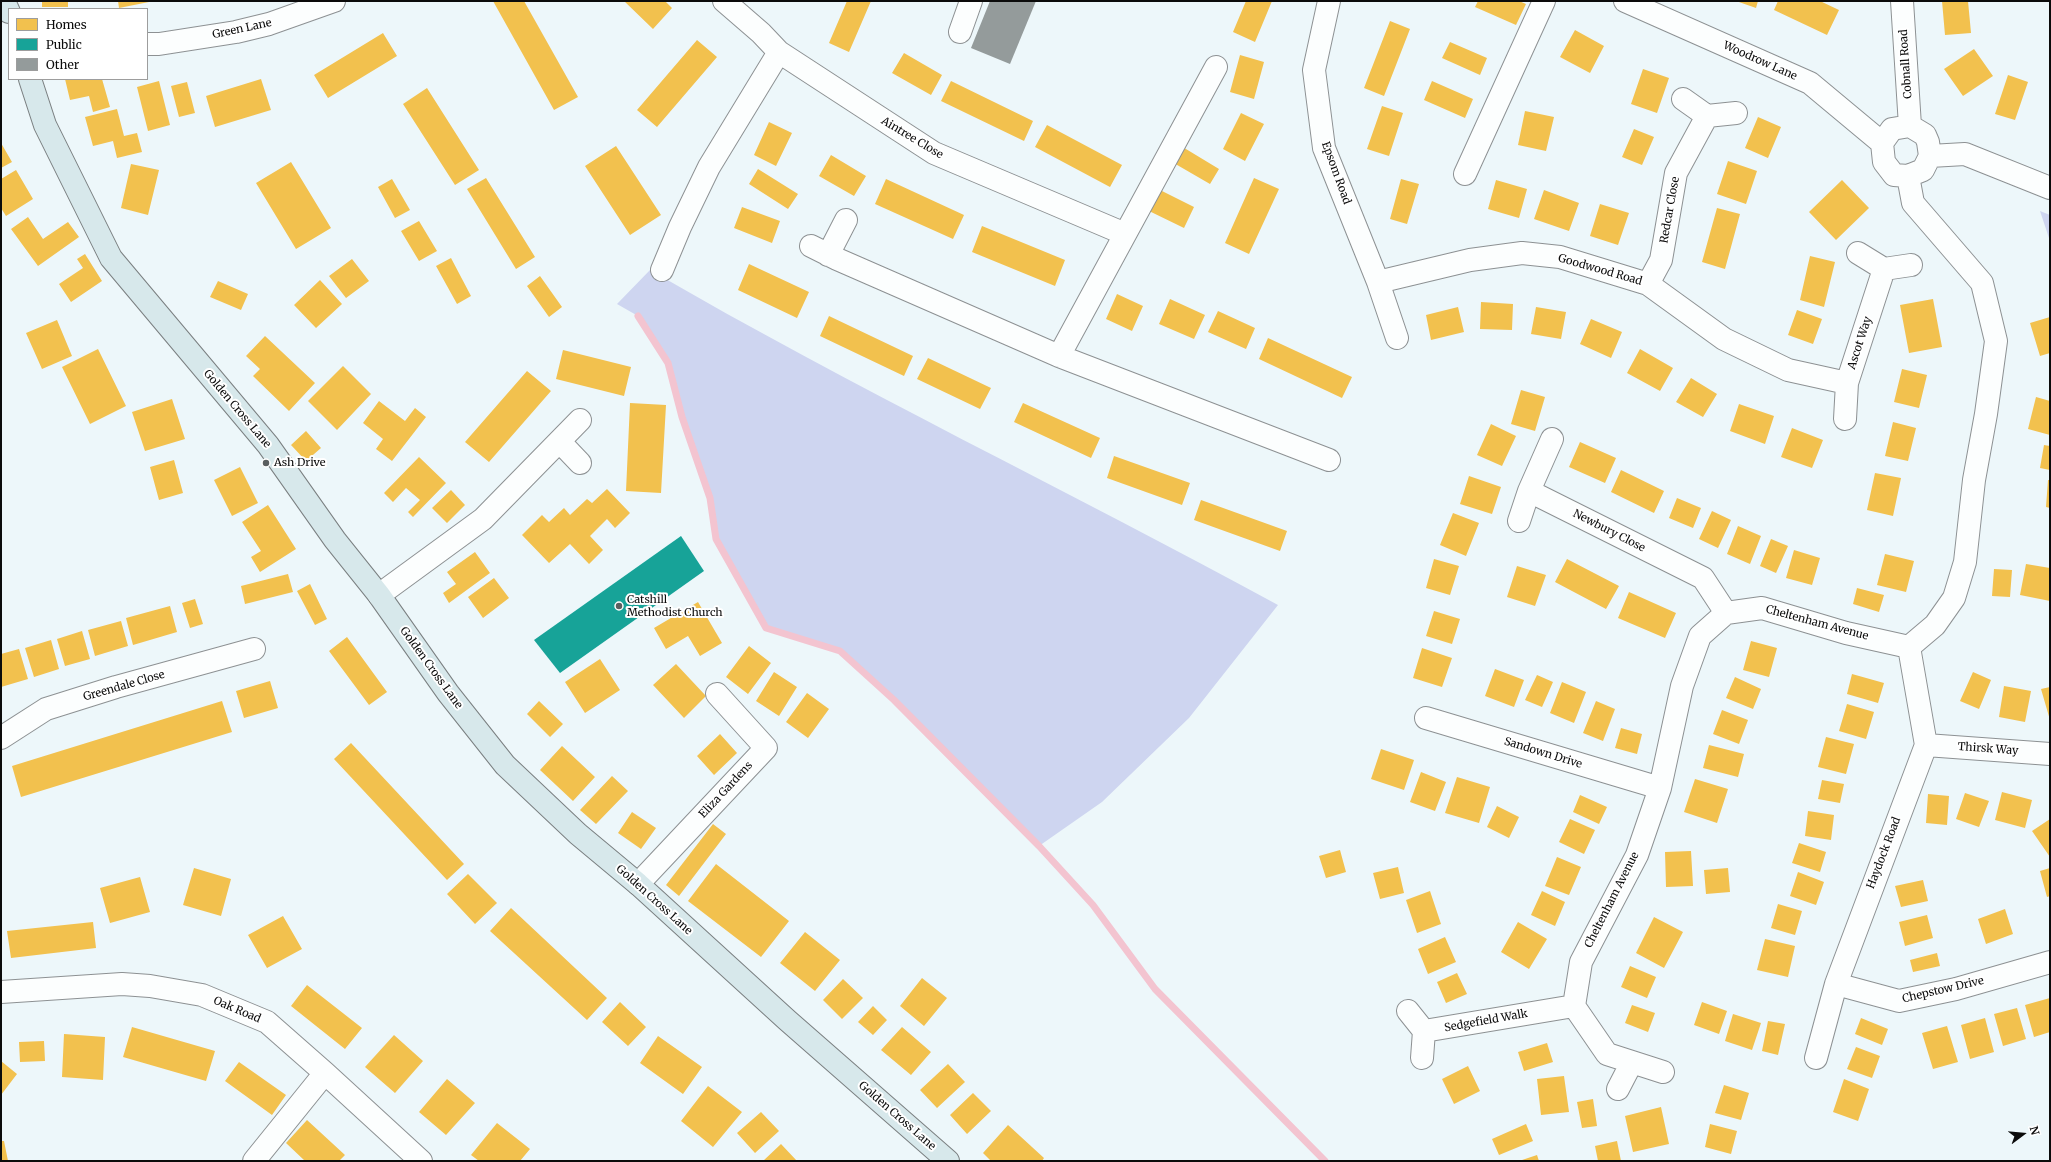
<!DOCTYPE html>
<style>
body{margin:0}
#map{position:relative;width:2051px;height:1162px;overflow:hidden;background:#edf7fa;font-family:Merriweather,serif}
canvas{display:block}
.frame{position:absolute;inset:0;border:2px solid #0b0b0b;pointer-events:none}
.legend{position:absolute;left:8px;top:8px;width:140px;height:72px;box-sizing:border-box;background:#fff;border:1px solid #9d9d9d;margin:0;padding:5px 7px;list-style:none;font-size:12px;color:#0b0b0b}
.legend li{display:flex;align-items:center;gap:8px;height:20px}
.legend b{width:20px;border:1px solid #9d9d9d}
.north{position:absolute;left:2003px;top:1114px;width:40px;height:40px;-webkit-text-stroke:3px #fff;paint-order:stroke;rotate:74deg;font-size:11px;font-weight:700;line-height:16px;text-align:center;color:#0b0b0b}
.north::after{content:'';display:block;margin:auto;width:14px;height:18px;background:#0b0b0b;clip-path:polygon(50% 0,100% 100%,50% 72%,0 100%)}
</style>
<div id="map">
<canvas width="2051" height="1162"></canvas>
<div class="frame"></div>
<ul class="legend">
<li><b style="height:11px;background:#f2c14e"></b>Homes</li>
<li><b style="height:11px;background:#17a398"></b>Public</li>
<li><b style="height:11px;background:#949b9b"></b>Other</li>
</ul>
<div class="north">N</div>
</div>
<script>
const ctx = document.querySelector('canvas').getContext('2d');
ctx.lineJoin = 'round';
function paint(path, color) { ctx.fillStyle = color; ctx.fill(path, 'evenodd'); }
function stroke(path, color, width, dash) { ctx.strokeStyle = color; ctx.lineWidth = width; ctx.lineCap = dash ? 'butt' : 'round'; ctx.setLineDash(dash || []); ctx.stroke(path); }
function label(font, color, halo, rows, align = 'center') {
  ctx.font = font + ' Merriweather,serif'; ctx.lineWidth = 4; ctx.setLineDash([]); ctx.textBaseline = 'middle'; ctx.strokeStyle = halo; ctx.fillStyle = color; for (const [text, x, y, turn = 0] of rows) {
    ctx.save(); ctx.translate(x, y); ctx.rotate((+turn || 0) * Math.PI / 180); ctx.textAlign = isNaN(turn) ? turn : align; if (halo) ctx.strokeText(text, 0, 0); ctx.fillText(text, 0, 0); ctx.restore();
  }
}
paint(new Path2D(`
 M2040,211L2050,215V241Z
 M650,270C855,389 1069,491 1278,605L1189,718L1102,802L1039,846L894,700L840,651L766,628L716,539L710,498L682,417L668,363L638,316L617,304Z`), '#ced5f0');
paint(new Path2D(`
 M42,1H68V7H42Z
 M118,1H149V2L119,8Z
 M493,1H524L578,97L554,110Z
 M624,1H665L672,8L653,29Z
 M847,1H871L849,52L829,43Z
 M1246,1H1272L1255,42L1233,32Z
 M1478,1H1519L1526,4L1516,25L1475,7Z
 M1736,1H1758L1756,8Z
 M1778,1H1820L1839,10L1827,35L1774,10Z
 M1942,1H1968L1971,33L1945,35Z
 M1390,21L1410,29L1384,96L1364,88Z
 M1575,30L1604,46L1590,73L1560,57Z
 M383,33L397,56L328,98L314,75Z
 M697,40L717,57L657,127L637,110Z
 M1450,42L1487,58L1480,75L1442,58Z
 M1974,49L1993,76L1963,96L1944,69Z
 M904,53L942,75L931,95L892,73Z
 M1240,55L1264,62L1254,99L1230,92Z
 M1643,69L1669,78L1657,113L1631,104Z
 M2008,75L2028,82L2015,120L1995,114Z
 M65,79H102L110,107L93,112L89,96L70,100Z
 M261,79L271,110L215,127L206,96Z
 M159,81L170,125L148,131L137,87Z
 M951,81L1033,121L1024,141L941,101Z
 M1432,81L1473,99L1465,118L1424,100Z
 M187,82L195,113L179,117L171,86Z
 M427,88L479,170L455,185L403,104Z
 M1382,106L1403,113L1389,156L1367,149Z
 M117,109L124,136L137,133L142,152L117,158L113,141L93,146L85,117Z
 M1525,111L1554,117L1546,151L1518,145Z
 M1241,113L1264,124L1245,161L1223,149Z
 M1758,117L1781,127L1768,158L1745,148Z
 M769,122L792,133L776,166L754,155Z
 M1047,125L1122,165L1110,187L1035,147Z
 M1634,129L1654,137L1642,165L1622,157Z
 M1,143L12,162L1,168Z
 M616,146L661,215L630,235L585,166Z
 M1181,146L1219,169L1210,184L1172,162Z
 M831,155L866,176L854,196L819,176Z
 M1728,161L1757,171L1746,204L1717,194Z
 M291,162L331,228L296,249L256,183Z
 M131,164L159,170L148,215L121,208Z
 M758,169L798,194L788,209L749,184Z
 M16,170L33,199L6,216L1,208V179Z
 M486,178L535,257L516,269L467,189Z
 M1254,178L1279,189L1249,254L1225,243Z
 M392,179L410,210L395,218L378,187Z
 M886,179L964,215L953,239L875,204Z
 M1401,179L1419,184L1407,224L1390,219Z
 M1496,180L1527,189L1519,218L1488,209Z
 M1842,180L1869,208L1836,240L1809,212Z
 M1158,189L1194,207L1184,228L1147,210Z
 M1544,190L1579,203L1569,231L1534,219Z
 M1600,204L1629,213L1618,245L1590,236Z
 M742,207L780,221L772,243L734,228Z
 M1717,208L1740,214L1725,269L1702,262Z
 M28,217L43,239L68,222L79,237L38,266L11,229Z
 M419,221L437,251L419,261L401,231Z
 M982,226L1065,260L1055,286L972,252Z
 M85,254L102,281L71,302L59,284L83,268L77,259Z
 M1810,256L1835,262L1824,307L1800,300Z
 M451,258L471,296L457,304L436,266Z
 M352,259L369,281L346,298L329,276Z
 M749,264L809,292L797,318L738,290Z
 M540,276L562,307L549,317L527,286Z
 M320,280L342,304L316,328L294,305Z
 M218,281L248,294L241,310L210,297Z
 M1117,294L1143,306L1132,331L1106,319Z
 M1170,299L1205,315L1194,339L1159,324Z
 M1933,299L1942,347L1909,353L1900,305Z
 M1481,302L1513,304L1512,330L1480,329Z
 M1458,307L1464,332L1431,340L1426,315Z
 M1536,307L1566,312L1561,339L1531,334Z
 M1797,310L1822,319L1813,344L1788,335Z
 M1218,311L1255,328L1246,349L1208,332Z
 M829,316L913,356L904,376L820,336Z
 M2050,317V353L2040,356L2030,323Z
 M1591,319L1622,332L1611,358L1580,344Z
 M57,320L72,356L42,369L26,333Z
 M265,336L315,383L289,411L253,376L260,369L246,356Z
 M1268,338L1352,377L1342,398L1259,359Z
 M98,349L126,406L90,424L62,367Z
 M1640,349L1673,368L1660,391L1627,373Z
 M563,350L631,367L624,396L556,379Z
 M928,358L991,388L980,409L917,379Z
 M343,366L371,394L337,430L308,401Z
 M1902,369L1927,375L1919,408L1894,402Z
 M527,371L551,391L489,462L465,442Z
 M1691,378L1717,394L1703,417L1676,402Z
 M1521,390L1545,397L1535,431L1511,424Z
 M2036,397L2050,401V435L2028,429Z
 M172,399L185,439L145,451L132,412Z
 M379,401L405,421L415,408L426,417L392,461L376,449L383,439L363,423Z
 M630,403L666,405L661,493L626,491Z
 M1023,403L1100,438L1091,458L1014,422Z
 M1739,404L1774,416L1765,444L1730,431Z
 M1893,422L1916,428L1908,461L1885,456Z
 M1491,424L1516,436L1502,466L1477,455Z
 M1792,428L1823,440L1812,468L1781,457Z
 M306,431L321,448L306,461L291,445Z
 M1580,442L1616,458L1605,483L1569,467Z
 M2044,445L2050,446V470L2040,468Z
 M1114,456L1190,483L1182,505L1107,478Z
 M419,457L446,483L413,517L408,512L420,500L406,488L393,502L384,493Z
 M174,460L183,493L159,500L150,467Z
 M240,467L258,503L232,516L214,480Z
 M1621,470L1664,491L1654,513L1611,492Z
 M1875,473L1901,478L1893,516L1867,510Z
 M1469,476L1501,487L1492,514L1460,504Z
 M2048,480H2050V508L2046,507Z
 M607,489L630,513L615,528L607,519L590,536L603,550L589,564L570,544L549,563L522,535L542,515L549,522L564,508L570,515L587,499L592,503Z
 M451,490L465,505L447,523L432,508Z
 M1677,498L1701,508L1693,528L1669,518Z
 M1201,500L1287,531L1280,551L1194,520Z
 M268,505L296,549L260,572L251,557L261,551L242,522Z
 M1712,511L1731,520L1718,548L1699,539Z
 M1453,513L1479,523L1466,556L1440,545Z
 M1738,526L1761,536L1750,564L1727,554Z
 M1771,539L1788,546L1776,573L1760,566Z
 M1794,550L1820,558L1812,585L1786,578Z
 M475,552L490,573L449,603L443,593L456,584L447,572Z
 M1885,554L1914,561L1906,592L1877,585Z
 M1434,559L1459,566L1450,595L1426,588Z
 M1567,559L1619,586L1606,609L1555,582Z
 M2026,564L2050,568V601L2020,595Z
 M1517,566L1546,575L1535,606L1507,597Z
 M1994,569L2012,570L2010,597L1992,596Z
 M288,574L293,592L245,604L241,586Z
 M494,578L509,598L483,618L468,597Z
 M310,584L327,619L315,625L297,591Z
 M1857,588L1884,595L1879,612L1853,604Z
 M1629,592L1676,613L1665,638L1618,618Z
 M195,599L203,624L190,628L182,603Z
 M698,602L722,643L700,656L688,636L666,649L654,628Z
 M170,606L177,632L133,645L126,618Z
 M1434,611L1460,619L1452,644L1426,636Z
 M121,621L128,646L95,656L88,630Z
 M82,631L90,659L65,666L57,639Z
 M347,637L387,692L369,705L329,651Z
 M51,640L59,669L34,677L25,648Z
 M1751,641L1777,648L1769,677L1743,670Z
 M749,646L771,663L748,694L726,677Z
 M1422,648L1452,658L1442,687L1413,678Z
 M19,649L28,679L1,687V654Z
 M600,659L620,690L585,713L565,682Z
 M676,664L706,696L684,718L653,685Z
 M1495,669L1524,680L1514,707L1485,696Z
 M774,672L797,687L779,716L756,701Z
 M1973,672L1991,680L1979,709L1960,701Z
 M1852,674L1884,683L1878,703L1847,694Z
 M1537,675L1553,682L1542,707L1525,700Z
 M1735,677L1761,689L1753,709L1726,698Z
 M270,681L278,708L244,718L236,691Z
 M1562,682L1586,692L1574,723L1550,713Z
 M2004,686L2031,691L2025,722L1999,717Z
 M2050,687V720L2041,689Z
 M807,693L829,709L808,738L786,722Z
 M222,701L232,732L21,797L12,766Z
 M539,701L563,724L550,737L527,714Z
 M1596,701L1615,709L1603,741L1583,733Z
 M1847,704L1874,712L1866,739L1839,731Z
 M1722,710L1748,720L1739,744L1713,734Z
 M1621,728L1642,734L1637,754L1615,748Z
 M720,734L737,753L714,775L697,756Z
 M1826,737L1854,744L1846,774L1818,767Z
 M351,743L464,864L447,880L334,759Z
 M1709,745L1744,754L1738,777L1703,768Z
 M562,746L595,777L573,801L540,770Z
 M1381,749L1414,760L1404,790L1371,779Z
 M1421,772L1446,782L1435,811L1410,802Z
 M612,776L628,791L596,824L580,810Z
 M1457,777L1490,787L1479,823L1445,813Z
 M1695,779L1728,789L1717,823L1684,812Z
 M1822,780L1844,784L1840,803L1818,799Z
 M2002,792L2032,800L2025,828L1995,820Z
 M1965,793L1989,801L1979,827L1956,819Z
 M1928,794L1949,796L1947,825L1926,823Z
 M1580,795L1607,807L1599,824L1573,812Z
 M1497,806L1519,817L1509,838L1487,827Z
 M1808,811L1834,815L1831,840L1805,836Z
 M632,812L656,828L641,849L618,833Z
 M1570,819L1595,830L1584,854L1559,842Z
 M2050,819V857L2032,831Z
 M713,824L726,834L679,896L666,885Z
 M1799,843L1826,852L1820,872L1792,863Z
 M1340,850L1346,872L1326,878L1319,856Z
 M1691,851L1693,886L1666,887L1665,852Z
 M1557,857L1581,867L1569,895L1545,886Z
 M716,864L789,921L761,957L688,901Z
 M1398,867L1404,893L1380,899L1373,873Z
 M194,868L231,879L221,916L183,905Z
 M1728,868L1730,892L1706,894L1704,870Z
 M2050,868V896L2047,897L2040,871Z
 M1798,872L1824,882L1816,905L1790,896Z
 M468,874L497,903L475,924L447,894Z
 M140,877L150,912L110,923L100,888Z
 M1923,880L1928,901L1901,907L1895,886Z
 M1430,891L1441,924L1417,933L1406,900Z
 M1542,891L1565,902L1555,926L1531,915Z
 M1778,904L1802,911L1795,935L1771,928Z
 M511,908L607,998L587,1020L490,931Z
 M2005,909L2013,934L1986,944L1978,919Z
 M1927,915L1933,938L1905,946L1899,922Z
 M283,916L302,949L267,968L248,935Z
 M1654,917L1683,932L1664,968L1636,953Z
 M93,922L96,948L11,958L7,931Z
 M1518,922L1547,939L1529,969L1501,952Z
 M805,932L840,960L815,991L780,963Z
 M1445,937L1456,962L1428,974L1418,949Z
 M1765,939L1795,946L1788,977L1757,970Z
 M1937,953L1940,966L1913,972L1910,960Z
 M1630,966L1656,977L1647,998L1621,987Z
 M1457,973L1467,994L1446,1003L1437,982Z
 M922,978L947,998L924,1026L900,1006Z
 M843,979L863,998L842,1019L823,1000Z
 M307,985L362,1028L345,1049L291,1006Z
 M2050,998V1032L2034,1037L2025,1005Z
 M620,1002L646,1027L628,1046L602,1022Z
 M1702,1002L1727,1011L1719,1034L1694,1025Z
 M1632,1005L1655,1013L1648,1032L1625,1023Z
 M873,1006L887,1020L873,1035L858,1022Z
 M2017,1008L2026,1039L2003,1046L1994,1014Z
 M1733,1014L1761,1023L1752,1050L1725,1041Z
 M1861,1018L1888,1029L1882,1045L1855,1034Z
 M1985,1018L1994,1052L1970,1059L1961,1025Z
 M1768,1021L1785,1024L1778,1055L1762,1051Z
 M1947,1026L1958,1062L1933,1069L1922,1033Z
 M132,1027L215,1051L206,1081L123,1057Z
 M902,1027L931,1052L911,1075L881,1050Z
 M64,1034L105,1037L103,1080L62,1077Z
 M394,1035L423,1061L395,1093L365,1067Z
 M658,1036L702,1067L683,1094L640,1063Z
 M44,1041L45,1061L20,1062L19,1042Z
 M1547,1043L1553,1062L1524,1071L1518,1052Z
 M1856,1047L1880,1056L1872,1078L1847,1069Z
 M1,1061L17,1074L1,1095Z
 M239,1062L286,1095L272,1115L225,1081Z
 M948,1064L965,1082L937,1108L920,1090Z
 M1468,1066L1480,1091L1454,1104L1442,1079Z
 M1564,1076L1569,1112L1541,1115L1537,1079Z
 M447,1079L475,1103L446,1135L419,1112Z
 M1844,1079L1869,1089L1858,1121L1833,1112Z
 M1724,1085L1749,1093L1741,1120L1715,1113Z
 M708,1086L742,1112L713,1147L681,1121Z
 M973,1093L991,1111L967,1134L950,1115Z
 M1593,1099L1597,1126L1582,1128L1577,1102Z
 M1661,1107L1669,1144L1633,1152L1625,1116Z
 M761,1112L779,1131L755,1153L737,1133Z
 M307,1120L345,1155L339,1161H305L286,1143Z
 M497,1123L530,1149L520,1161H479L471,1155Z
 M1526,1124L1533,1141L1499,1155L1492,1139Z
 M1710,1124L1737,1131L1731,1154L1705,1147Z
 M1008,1125L1044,1158L1042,1161H991L983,1153Z
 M1,1141H4L8,1161H1Z
 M1617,1141L1621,1161H1598L1595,1146Z
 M781,1144L797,1161H763Z
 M1537,1155L1539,1161H1519Z`), '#f2c14e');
paint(new Path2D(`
 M681,536L704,571L560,673L534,640Z`), '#17a398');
stroke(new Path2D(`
 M638,316L668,363L682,417L710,498L716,539L766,628L840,651L894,700L1039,846L1093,905L1155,989L1325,1161`), '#f3c4d0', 7);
paint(new Path2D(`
 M990,1H1036L1010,64L971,48Z`), '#949b9b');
const minor = new Path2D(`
 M724,1L761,33L779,52L934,153L1125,234
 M1329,1L1314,70L1324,148L1378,282L1397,338
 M1625,1L1810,83L1882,143L1884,162L1894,175L1908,176L1923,170L1930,156L1928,142L1925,135L1910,126L1892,129L1882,143
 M1902,1L1910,126
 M960,32L971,1
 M147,44H159L236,32L269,24L334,1
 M1683,99L1707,116L1736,113
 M1930,156L1965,154L2050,188
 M1465,174L1544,1
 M811,246L837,259L1059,356L1329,460
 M1858,253L1884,269L1911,265
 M828,255L846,220
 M662,270L680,227L709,167L779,52
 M1378,282L1470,260L1522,253L1560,257L1648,284L1724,339L1788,370L1847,383
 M1648,284L1661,260L1676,173L1707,116
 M1059,356L1216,67
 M1845,419L1847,383L1884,269
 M1552,439L1529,491L1703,578L1726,613
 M560,442L580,463
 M1519,521L1529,491
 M379,595L483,519L580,420
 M1426,718L1660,788
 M1,738L46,709L116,687L254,649
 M1926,745L2050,754
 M638,884L766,748L717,694
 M1836,984L1899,1001L1956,989L2050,962
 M1,992L122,984L150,986L202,995L267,1022L325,1073L421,1161
 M1408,1011L1424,1031L1574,1006
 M1422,1058L1424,1031
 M1816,1058L1836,984L1926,745L1909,647
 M1663,1072L1607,1054L1574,1006L1581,962L1637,855L1660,788L1682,686L1700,636L1726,613L1762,608L1846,633L1909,647L1935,625L1954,598L1965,562L1974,480L1986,414L1996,341L1982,283L1913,203L1908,176
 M1618,1089L1632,1062
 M254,1161L325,1073`);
const major = new Path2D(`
 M4,1L9,12
 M30,79L45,125L111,258L268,445L335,540L379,595L448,693L505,765L578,834L638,884L787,1020L948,1161`);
stroke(minor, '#8d9193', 24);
stroke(major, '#7a7f80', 24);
stroke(minor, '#fcfefe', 22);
stroke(major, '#d7e8eb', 22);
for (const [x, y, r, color] of [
 [266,463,4,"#5a5e5f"],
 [619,606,4,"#5a5e5f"]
]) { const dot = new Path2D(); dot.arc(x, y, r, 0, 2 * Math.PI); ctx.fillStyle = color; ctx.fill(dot); stroke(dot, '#fff', 1.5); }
label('11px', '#0b0b0b', '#fff', [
 ["Green Lane",242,29,-12],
 ["Woodrow Lane",1760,61,24],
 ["Cobnall Road",1906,64,-94],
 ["Aintree Close",912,138,31],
 ["Epsom Road",1336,173,70],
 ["Redcar Close",1670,210,-80],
 ["Goodwood Road",1600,270,16],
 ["Ascot Way",1860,343,-72],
 ["Golden Cross Lane",237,409,50],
 ["Newbury Close",1609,531,27],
 ["Cheltenham Avenue",1817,623,15],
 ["Golden Cross Lane",431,668,54],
 ["Greendale Close",124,686,-16],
 ["Thirsk Way",1988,749,4],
 ["Sandown Drive",1543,753,17],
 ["Eliza Gardens",726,790,-47],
 ["Haydock Road",1884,853,-69],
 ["Golden Cross Lane",654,900,42],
 ["Cheltenham Avenue",1612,900,-63],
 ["Chepstow Drive",1943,990,-13],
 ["Oak Road",237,1010,23],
 ["Sedgefield Walk",1486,1021,-10],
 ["Golden Cross Lane",897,1116,41]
]);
label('11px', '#0b0b0b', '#fff', [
 ["Ash Drive",274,463],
 ["Catshill",627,600],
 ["Methodist Church",627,613]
], 'left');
</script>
